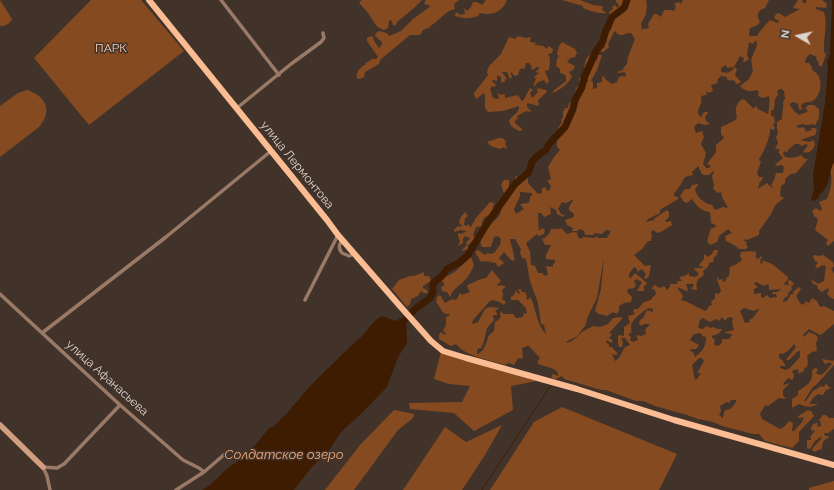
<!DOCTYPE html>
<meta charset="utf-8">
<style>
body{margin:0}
#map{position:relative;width:834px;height:490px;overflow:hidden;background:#42332a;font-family:Raleway,sans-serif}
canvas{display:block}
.north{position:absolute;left:778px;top:16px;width:40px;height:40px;-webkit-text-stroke:3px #42332a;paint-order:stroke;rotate:279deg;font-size:11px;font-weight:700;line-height:16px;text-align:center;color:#ded5cf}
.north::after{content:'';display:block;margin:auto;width:14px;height:18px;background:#ded5cf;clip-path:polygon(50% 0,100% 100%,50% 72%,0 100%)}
</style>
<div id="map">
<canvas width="834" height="490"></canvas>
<div class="north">N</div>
</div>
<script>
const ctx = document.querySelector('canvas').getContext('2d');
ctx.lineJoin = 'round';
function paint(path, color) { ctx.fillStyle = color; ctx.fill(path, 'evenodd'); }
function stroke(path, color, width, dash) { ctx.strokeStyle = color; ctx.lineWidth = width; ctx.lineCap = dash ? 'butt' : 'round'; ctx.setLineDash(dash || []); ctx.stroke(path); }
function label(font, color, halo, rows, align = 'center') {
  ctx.font = font + ' Raleway,sans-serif'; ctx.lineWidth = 3; ctx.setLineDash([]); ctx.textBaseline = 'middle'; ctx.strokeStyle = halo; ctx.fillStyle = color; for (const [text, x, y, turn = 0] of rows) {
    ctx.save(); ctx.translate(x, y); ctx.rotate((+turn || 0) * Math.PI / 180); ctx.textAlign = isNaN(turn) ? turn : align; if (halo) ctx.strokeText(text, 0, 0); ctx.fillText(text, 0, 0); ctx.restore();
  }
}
paint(new Path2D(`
 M0,0L12,19C11,23 4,27 0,26Z
 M91,0H141L184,51L89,125L34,58Z
 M362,0H422L414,8L397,22L396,25H393L391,20L389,21L388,28L384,30C376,28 374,22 370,16C367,11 363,7 359,3Z
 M426,0H459L454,4L455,9C444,11 440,21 430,26L431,27L423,30L420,35H410L380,60L379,64L365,72L364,77L359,79L357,78C355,72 361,67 366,64L365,63L370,61L371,59H376L378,57L367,41V38L371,36L373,37L374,41L379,48L382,45V42L375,36L376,33L379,31L387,33L389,36L401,31L413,19L431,6L424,4Z
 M486,0H507C502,12 493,16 480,13L478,16C471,19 461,19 454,15L458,12L459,15L465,14L464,8L467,11L471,7L473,2H477L482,5Z
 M562,0H580L593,5L603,6L602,10L607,13C598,14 591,11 583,8V6Z
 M616,0H646L647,6L646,11V14L641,24L642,30L645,28L646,29L649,28L648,24L654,14H657L661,17L664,10H671L674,11L676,6L674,4L678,2L681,4L683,0H769L765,8L760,10C757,14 757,17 760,22L758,25L750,28L749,34L750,36H757L761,30L770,20L778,23L779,21L774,18L776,14L779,13L785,17L800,9L793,8L798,0H802L803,3H805L807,2L806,0H822L827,4L826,8L816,7V9L824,12C828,25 823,40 824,52L826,54L822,66H819L818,61L816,59L817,57L810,54L806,58L805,63H809L812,67V70C823,74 823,93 814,100C809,104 806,100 801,105L802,110L799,109L798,104L794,102L789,104L795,112L799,115L807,112L808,110L805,109L808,105H814L819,109V118L815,125L812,124L808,125L802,124L796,126L799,128L803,127L806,130L804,132L812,130L811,128H815L817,130L815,135L800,140L809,142L814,140L815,145C812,151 809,154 803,152L808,145L805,144L802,146L799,144H795L788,150L787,153L785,151L783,153L784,156C789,159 795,158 801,155L805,159H808L796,173L791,174L785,179V183L781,186L780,196L784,198L776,204L771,214L759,231V235L747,240L745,239L744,241L747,242L746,245L748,247L746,249H739L734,245L726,241L725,236L732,233L728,229L719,236L717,242L710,245L707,241L711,228H714L716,226L714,224L711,223L710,212C702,212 696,205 692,199L687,203L684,202L680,196L685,189H690L692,185L698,184V185L695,189C696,197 705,204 712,205L715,210L723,207L728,208L722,197L721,192L718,193L713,189L714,185L712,176L714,172L713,171L709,175H704L701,173V171L699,169V166L696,168L692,172L693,175L685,177L681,184L674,194V196L678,197V199L660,210V213L648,219L646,222L654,220L655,218L667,210L669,212V217L665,221L666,222L671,221L672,225C669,227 660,233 657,233L653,230L651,232L652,236L651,241H648L642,249L634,255L645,266L651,265L649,276L646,279L644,278L646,274L642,269L637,272V269L634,267L629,274V277L631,278L635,273L647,283L646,285L644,286V291H637L642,282L636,279L634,281L636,285L634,288L628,289L627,292L632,297L631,302L624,303L619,306V310L617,314L613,312L607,316L599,314L595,311L601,289L604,257L597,298L588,316L585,326L577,336L566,342L567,343L572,341L582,332L593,326L600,327L608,324L613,318L621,317L622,319C617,324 614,328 609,333L612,334L609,338L611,339L613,341L611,343L607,340L606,342L608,344H609V347H612L618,354L615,355L612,354L615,361L619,358L625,347L630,345L625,338H621L623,342L622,347H619L618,343V336L620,335L624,336V327L630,323L628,316L635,314L633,311L634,309H638L644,302L651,300L652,298L656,294L655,290L652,289L654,285H655L659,288L664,286L667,290L670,287V284H677L678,281H682L679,277L685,276L689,273V276L696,277L699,274L695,270L694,268H703V267L700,266L699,265L704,259V255L706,254L707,257L711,255L714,250H718L717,255L714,257L713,262L709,263L708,267L703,271L704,275C696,280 696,281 697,290L691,289L694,285L692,283L691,284H686L688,290L687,291L677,287L683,296L681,300C690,302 697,308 706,311L709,306L712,305L711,302L715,298V293L719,294L721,291L717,279L718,277L719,280L724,279L722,281L724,282L726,280L727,277L729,276L730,267L737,264L742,260L740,256L741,252L751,251L756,252V258L758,259L761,256L762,258L760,260L761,264L763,263L762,260L772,264L788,277V280L785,282L784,286L786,284L789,286L788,281L790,280L794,284L793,285L791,286L792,289L788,293V296L784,298L783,302L787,301L791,294H794L793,292L799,287L801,289L796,296L800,303L803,305L806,301L809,303L812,298L817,301L820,307L824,306L834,311V324L822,334L820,335L809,329L803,335L804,337L809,332L816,335L818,338L816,343L817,351L812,352L807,356L808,361L807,367L804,368V371L798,374L799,371L797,369L792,371L794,375L793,379L792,380L788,378L783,384L784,385L790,383L783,390V395L786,399L779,398L768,406L765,405L760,414L762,419L780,429L784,427L789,421L793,423L792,431H794L802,422L804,417L800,418L797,417L808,410L811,411L814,416L799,432V441L792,448L765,441L759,434H753L722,426L713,422L698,419L687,415L655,406L643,401H636L606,390H601L564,379L562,376L554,380L551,376L553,374L558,376V373L554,369L538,364V361L540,358L528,345L526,347H524L522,348L523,357L521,359L518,358L514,365L509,363L505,365C490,360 466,357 456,344L451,346L439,339V335L441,332L445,335L446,333L443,331L446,325V317L450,315V314H445C441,311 440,306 436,302L437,297L440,295L445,303L452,299L455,300L457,299L460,293L462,295L470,292L467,286L469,284C474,283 478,279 486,278L492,270L501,281L497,285L499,286L500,285L505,286V288L502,290L503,295L502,299L506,302L504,305C499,302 496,299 490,301L473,320L472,324L478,322L485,309L490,307L499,308L495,311L497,313V315H493L494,320L487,328L483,345L481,346L482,348H479L477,350V354C484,352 486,344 488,338C488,335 492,333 494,331L495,322C501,319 501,317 500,311L504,314H513L516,318L523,317L524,313L527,314L526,308L518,300H511V297L514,295L516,290L518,294L520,293L518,289H521L522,292H525L527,296L526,298L528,300L529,298H531C536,309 537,326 546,334L544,325L541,324L538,303L530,281L526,259L522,258L520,253L521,249L515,239H510C511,246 515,254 514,261L511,260L504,252L499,258L504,263L498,267L496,263L485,261L481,262L475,252L478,250L485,255L488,253L491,254L494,253L500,245L501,239L498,236L494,237L491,247H482C476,235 492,224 499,216C501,213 501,207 504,204C505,203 507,202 508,200L503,196L505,193L503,191L501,184L504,180H509V187L512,190L517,183L515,179L516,176L521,178L524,174L530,173L528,175V183L538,194L542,193V188L545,187L547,191L550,190L551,186L547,181L551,179L548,167L554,157L560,150L557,147V142L554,137L557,135L558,128L562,122L561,119L563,118V112L565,108H568L569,103L573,102L576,88L579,85V78L582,77L586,83L588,82V75L584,68L586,59L593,52L594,54V60L597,61L598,55H602L597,70L591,81L593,82V89L597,88V83L602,82V77L604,76L605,79L612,84L617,82L619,77L623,76L626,77L625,72L619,73L617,72L623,70L624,67L627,64L628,57L635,39L631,33H628C623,35 622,36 617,34L616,31L614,32L608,44L609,47L602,53L601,50L605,47L604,42L608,30L612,28L609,12L613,9L612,7L615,5L618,8L619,5L616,2ZM756,40L757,45L751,60L753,71L749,79L740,86C745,92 751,92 757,90L759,92L758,96L763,98L769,96C770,100 769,110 768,114L758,109L757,107L755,106L754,109L745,100L742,99C735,105 735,109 737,118L734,121L721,127V134L724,138L716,145V152L707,164L711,166L709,168H706L705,166L703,164L706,153L701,144L704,137L702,131L696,133L694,127L698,123L705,125L710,124L706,121L705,117L708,113L707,112H704L701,117L698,114C697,107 703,106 701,96L706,95L707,91L709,93L713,91L711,85L718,83L717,80L721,76L727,77V79L730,81L732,80L735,81V83L738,84L741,82L735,75L737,69L735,67C731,72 727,74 721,72V68L726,65L727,68L734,67L740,56L744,58L743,62H745L749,59L747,55L749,42L753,44ZM780,89H782L784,91L785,99L783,102C784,108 782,112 782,119L777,122V128L778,134L776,137L778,143L775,148L780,150L778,152L783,158L775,165L776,166L782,165L784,167L783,173H776L774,180L771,185L773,187L772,188L767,183L758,189L760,181L761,182L763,177H759L757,173L761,162L759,160L760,157L761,156C765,149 771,135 770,128L773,130L775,128L773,124L775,123L774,118L775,117L771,116V111L774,109L775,99L778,95L777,91ZM520,192L532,193V195L530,197L529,203L520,204L524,209L516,214L514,209L520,196ZM574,199L569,207V210L574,214V217L565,220L567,225L573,228L572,231H577L580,229L584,231L585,235H593L595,233L602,234L606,230L611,231L607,238H598L596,236L595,238L583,237L581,239L578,237L577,233L574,232L567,234L561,228L559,229H551C550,234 546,238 542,239L545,245H551L546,255V259L555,260V263L553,264V267L546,266L548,274L545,276L542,273H538L535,266L531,265L530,252L526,243L537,234L539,236L544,234L545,230L542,228L539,231L538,217V213H541L544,217L551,214L550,207L556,210L557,214L563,217L565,214L562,215L558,209L562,202L566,203ZM756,282L764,286L768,284L769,286V290L782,289L777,292H773L772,294H776L777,297L770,298L767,295L763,298L761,297V293L754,294V289L758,287L754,284ZM649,308L653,309V312L647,310L643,318L640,320L639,323L641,326L644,324H650L645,330L646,334L641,336L636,335L638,340L633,342L630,340L631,337L628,334L631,333C632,330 631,328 631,325C632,320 644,310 649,308ZM744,308L754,311L760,308L753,318L749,320L750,322L745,323L740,311ZM722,317L725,321L727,318L731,317L733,319L732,322L734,330L725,332V333L731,334L732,335L729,339H722V342L720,345L716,346L714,344L715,339L712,338V336L718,334L722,330L721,329H718L713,327L711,328L706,326L703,329L698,328L700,320L703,318L710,322L716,319L719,321ZM698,333L702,334V336L706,337C706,346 703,351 695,357L693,352L690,351L691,349H696L699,345L690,340L693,335ZM794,344L796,347L786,360H789L798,351H800V357L790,368L786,370L780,368V366H786L782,360L780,359L779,356L780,353L782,354L788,351ZM699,358H702L704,361L697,373H701L697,379L695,380L692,365ZM731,400H736C736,405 729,411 725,410L723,417L722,418L719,414L721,412L720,406L727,402L729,403Z
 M518,36L526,38L531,37L530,42L537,43L534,45L544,46L546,49L549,46L553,49L552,53L548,54C551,58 550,64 549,70L545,71L549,81L547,84L544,80L538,82L534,87V83L536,79L534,77L539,73L535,72L539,69V67H537L533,70L531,69L532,67L529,63H526L525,68L520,69L518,75L515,76L510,71L512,77L510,79L507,72H502L507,79H505V82H501V77L497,75V81L493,80L492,81L496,85L495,87L492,86L490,89L493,98L498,99L499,97L497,93L501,95L503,94L505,95V98L518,95L521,100L523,101L530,88L533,90L530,93L532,98L538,92L537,90L538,88L546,90L547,92L538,100L539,106L527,103V107L531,111L530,112L526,111L517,116L518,119L515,120V123L523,130L519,131L511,126L509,121C512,115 519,114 519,106L503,111L488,112L485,108V95L483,93L477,99L475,97L474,93L488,75L487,72L489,66L501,54L509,37L515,39Z
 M562,42L575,49L577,53L575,57L570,58L567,62L575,66L573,70L569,72L572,77C567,85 561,89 553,93V91L566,81V77L564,74L560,73V69L556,66L557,59L559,56L557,54L559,46Z
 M27,90C46,96 53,111 39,127L0,157V106L18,93Z
 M499,138H503L506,142L505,145L507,146L506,149L504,147L500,149L491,146L487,142Z
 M834,162V241L828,246L826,243L828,240L815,230L818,219L814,216L812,211L816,208L820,211L822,209L819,202L827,199C831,189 833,179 830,170Z
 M490,202L494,203L491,215C485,216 481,219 482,226L476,227L473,235L475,238L468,245V249L463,251L462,250L467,245L466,243L470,238L465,236L463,239V243L458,246L460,241L458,236V233L461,234L467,231L460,230L454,232V230L458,226L461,227L462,225L460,224L459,222L461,217L465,212L468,216L465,218L464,225L467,226L469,224L470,228L476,218Z
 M814,255L819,256L823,255L833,262L834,266L831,269L834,273V299L831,298L827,294L829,289L828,288L822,292L818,289L817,285L813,284L811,279L818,284L824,281L826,266L822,265L818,268L815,267L818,262L815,261L813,257Z
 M471,257L474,265C472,270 469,276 465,280C459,287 454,287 450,297L447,292L442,291L441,287L444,286V283L441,281C446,275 452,275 457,270C462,266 465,261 471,257Z
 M424,272V276H429L431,281L423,286V288L427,290L428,293H424L421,291L418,296L411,299L410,304L407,307L392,289L399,280L410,276H414Z
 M441,352L494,369L537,381L511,386L513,410L474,431L454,413L410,409L409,403L462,402L470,386L449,384L434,379Z
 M822,359L833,361L834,360V365L817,384L813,387L804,401H806L813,391L821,386L824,387L826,383L828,386L831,388L826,390L823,395L818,394L813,398L809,404H818C811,408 806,407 799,404L792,408V399L798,395V391C807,385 813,383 812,371L815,368L818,369L816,373L819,375L823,374L832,364L829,362L825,364Z
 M562,407L677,454L659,490H490L534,422Z
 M394,410L414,414L413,418L398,430L354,490H325L360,445Z
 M823,415H826L829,418H834V429L828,433H824L825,436H828L829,438C823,439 822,444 822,449L818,450L815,452L813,451L812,449L822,438L820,437L814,442L810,449L807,448V440H811V438L810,437L815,431L811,430V428L813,424L818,423L817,427L821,426V423L819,420Z
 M502,425L485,455L462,490H403L445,427L466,442Z
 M834,481V490H809V488Z`), '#854a20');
paint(new Path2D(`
 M832,0H834V162C829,170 831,181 824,190C822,193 820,193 819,197L814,201L811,200L814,190L813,174L825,103L828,67L827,62L830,54Z
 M382,316L395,321L403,317L406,319L407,343L398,357L387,387L360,415L341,432L330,449L311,468L294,490H202L210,485L228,468L242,458L258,442L269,428L274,426L288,412L311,385L355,342C366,335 371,321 382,316Z`), '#3e1c02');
stroke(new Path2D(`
 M482,490L551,385`), '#3e1c02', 1);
stroke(new Path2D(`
 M406,319L415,309L430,298L433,292V283L441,277L447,269L460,262L468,255L488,222L515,184L529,172L532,162L536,157L546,150L549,144L565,127L573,109L575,100L582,87L584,78L596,51L603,41L605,33L612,17L624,8L627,0`), '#3e1c02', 7);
stroke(new Path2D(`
 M221,0L279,75
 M237,108L291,64L321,42L324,38L323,33
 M342,240C339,245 338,248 342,253L349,256L354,254
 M0,294L120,405L183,460L199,468L204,472
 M305,300L338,235
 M42,333L166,237L271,151
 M50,490L47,476L43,467L57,468L64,464L120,405
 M176,490L204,472L226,453`), '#9a7a67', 3.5);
stroke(new Path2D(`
 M0,425L43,467`), '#d19f80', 5.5);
stroke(new Path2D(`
 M149,0L327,220L338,235L399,305L431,341L443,351L466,358L577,389L674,420L834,465`), '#fcbc93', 6);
label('12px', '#f9d1b9', '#42332a', [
 ["ПАРК",111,48]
]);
label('12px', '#ded5cf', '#42332a', [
 ["улица Лермонтова",297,165,51],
 ["улица Афанасьева",107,378,42]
]);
label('italic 13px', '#f7ab7a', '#42332a', [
 ["Солдатское озеро",284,455]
]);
</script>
